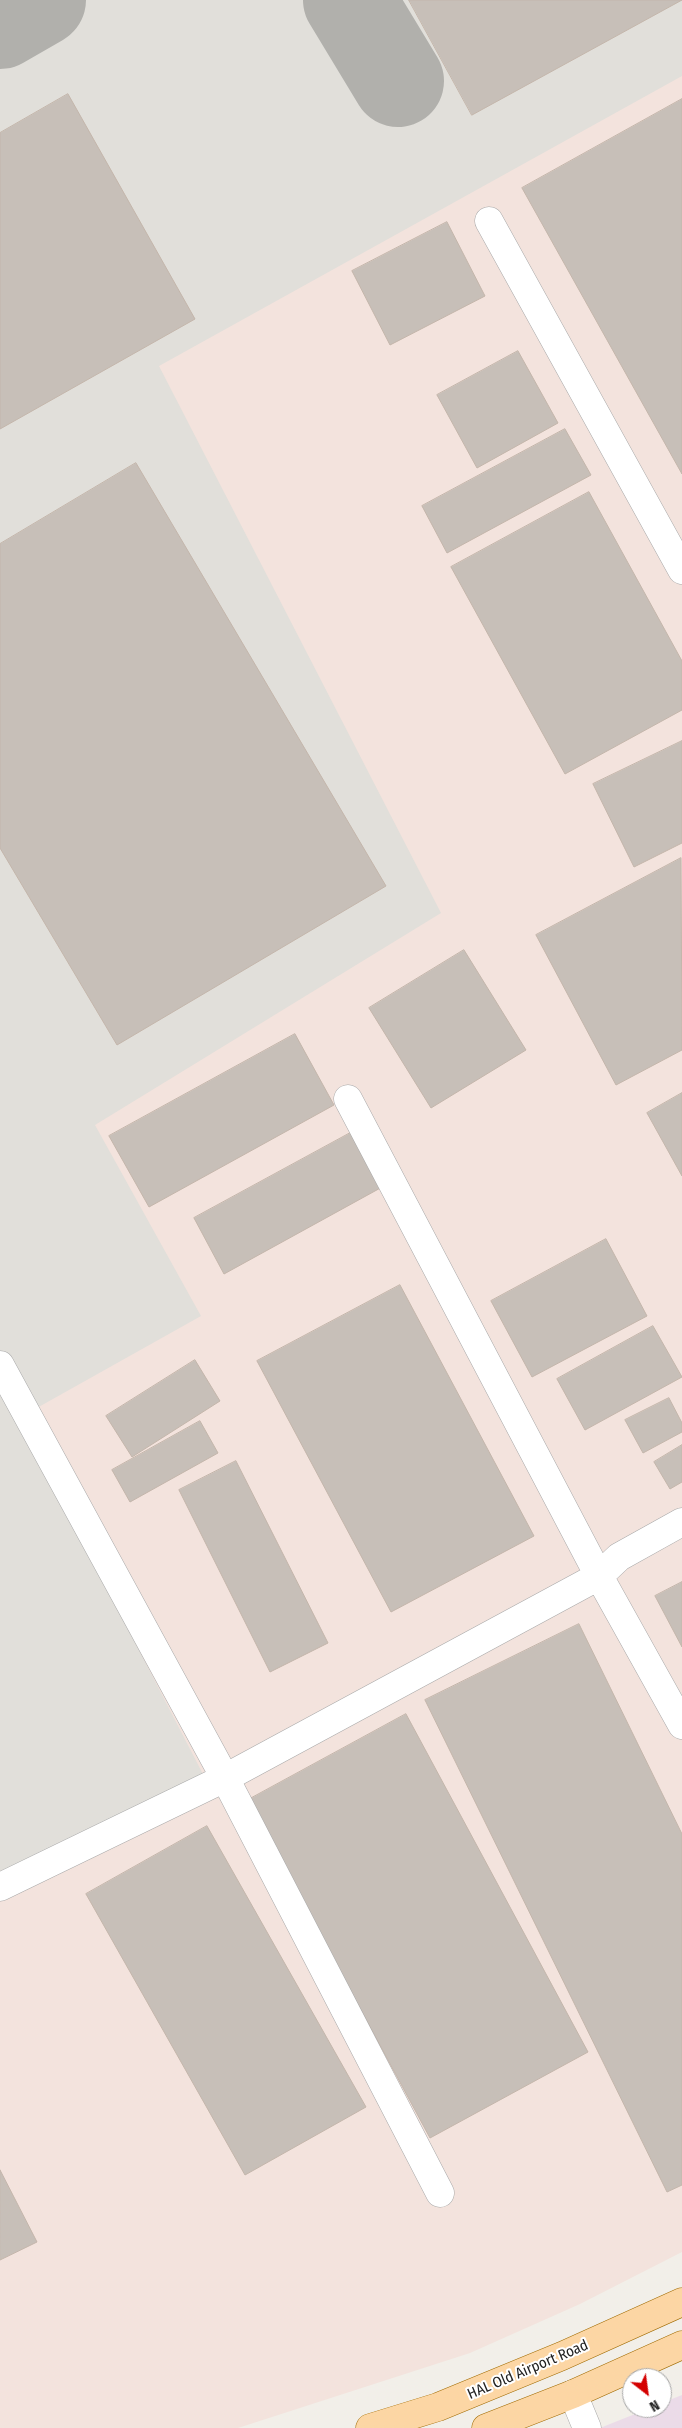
<!DOCTYPE html>
<style>
body{margin:0}
#map{position:relative;width:682px;height:2428px;overflow:hidden;background:#f2efe9;font-family:"Fira Sans Condensed",sans-serif}
canvas{display:block}
.north{position:absolute;left:622px;top:2368px;width:50px;height:50px;box-sizing:border-box;background:#fff;border:1px solid #a7a7a7;border-radius:50%;rotate:150deg;font-size:14px;font-weight:700;line-height:20px;text-align:center;color:#222}
.north::after{content:'';display:block;margin:auto;width:18px;height:22px;background:#d40000;clip-path:polygon(50% 0,100% 100%,50% 72%,0 100%)}
</style>
<div id="map">
<canvas width="682" height="2428"></canvas>
<div class="north">N</div>
</div>
<script>
const ctx = document.querySelector('canvas').getContext('2d');
ctx.lineJoin = 'round';
function paint(path, color) { ctx.fillStyle = color; ctx.fill(path, 'evenodd'); }
function stroke(path, color, width, dash) { ctx.strokeStyle = color; ctx.lineWidth = width; ctx.lineCap = dash ? 'butt' : 'round'; ctx.setLineDash(dash || []); ctx.stroke(path); }
function label(font, color, halo, rows, align = 'center') {
  ctx.font = font + ' "Fira Sans Condensed",sans-serif'; ctx.lineWidth = 4; ctx.setLineDash([]); ctx.textBaseline = 'middle'; ctx.strokeStyle = halo; ctx.fillStyle = color; for (const [text, x, y, turn = 0] of rows) {
    ctx.save(); ctx.translate(x, y); ctx.rotate((+turn || 0) * Math.PI / 180); ctx.textAlign = isNaN(turn) ? turn : align; if (halo) ctx.strokeText(text, 0, 0); ctx.fillText(text, 0, 0); ctx.restore();
  }
}
paint(new Path2D(`
 M682,2395V2428H600L650,2408H662V2403Z`), '#ebdbe8');
paint(new Path2D(`
 M0,0H682V2252L580,2304L470,2353L238,2428H0Z`), '#f3e3dd');
paint(new Path2D(`
 M0,0H682V76L159,366L441,913L95,1125L201,1316L19,1418L206,1780L0,1899Z`), '#e1dfda');
stroke(new Path2D(`
 M349,0L398,81
 M0,23L40,0`), '#b1b0ac', 92);
const building = new Path2D(`
 M409,0H682L472,115Z
 M68,94L195,319L0,429V133Z
 M682,99V474L522,188Z
 M447,222L485,296L390,345L352,271Z
 M518,351L558,423L477,468L437,395Z
 M565,429L591,475L447,553L422,506Z
 M136,463L386,886L117,1045L0,848V544Z
 M589,492L682,661V710L565,774L451,567Z
 M682,741V843L634,867L593,784Z
 M681,858L682,1050L616,1085L536,935Z
 M464,950L526,1050L431,1108L369,1008Z
 M295,1034L334,1105L149,1207L109,1136Z
 M682,1093V1176L647,1113Z
 M354,1131L384,1186L224,1274L194,1218Z
 M606,1239L647,1316L532,1377L491,1301Z
 M400,1285L534,1536L391,1612L257,1361Z
 M653,1326L682,1377L585,1430L557,1379Z
 M195,1360L220,1401L132,1457L106,1416Z
 M669,1398L682,1423V1432L643,1453L625,1420Z
 M200,1421L218,1453L130,1502L112,1470Z
 M682,1445V1482L670,1489L654,1462Z
 M236,1461L328,1643L270,1672L179,1490Z
 M682,1582V1647L655,1596Z
 M579,1624L682,1834V2185L667,2192L425,1700Z
 M406,1714L588,2052L430,2138L248,1800Z
 M207,1826L366,2107L245,2175L86,1894Z
 M0,2170L37,2242L0,2260Z`);
paint(building, '#c7bfb8');
stroke(building, '#c4b6ab', 1);
const minor = new Path2D(`
 M489,221L682,570
 M348,1099L599,1576L682,1725
 M0,1365L225,1778L440,2193
 M0,1887L225,1778L599,1576L619,1557L682,1522
 M573,2394L587,2428`);
const major = new Path2D(`
 M370,2428L438,2407L562,2356L682,2302
 M486,2428L573,2394L682,2345`);
stroke(minor, '#a9a9a9', 29);
stroke(major, '#a06b00', 29);
stroke(minor, '#fff', 28);
stroke(major, '#fcd6a4', 28);
label('15px', '#222', '#fff', [
 ["HAL Old Airport Road",528,2370,-23]
]);
</script>
